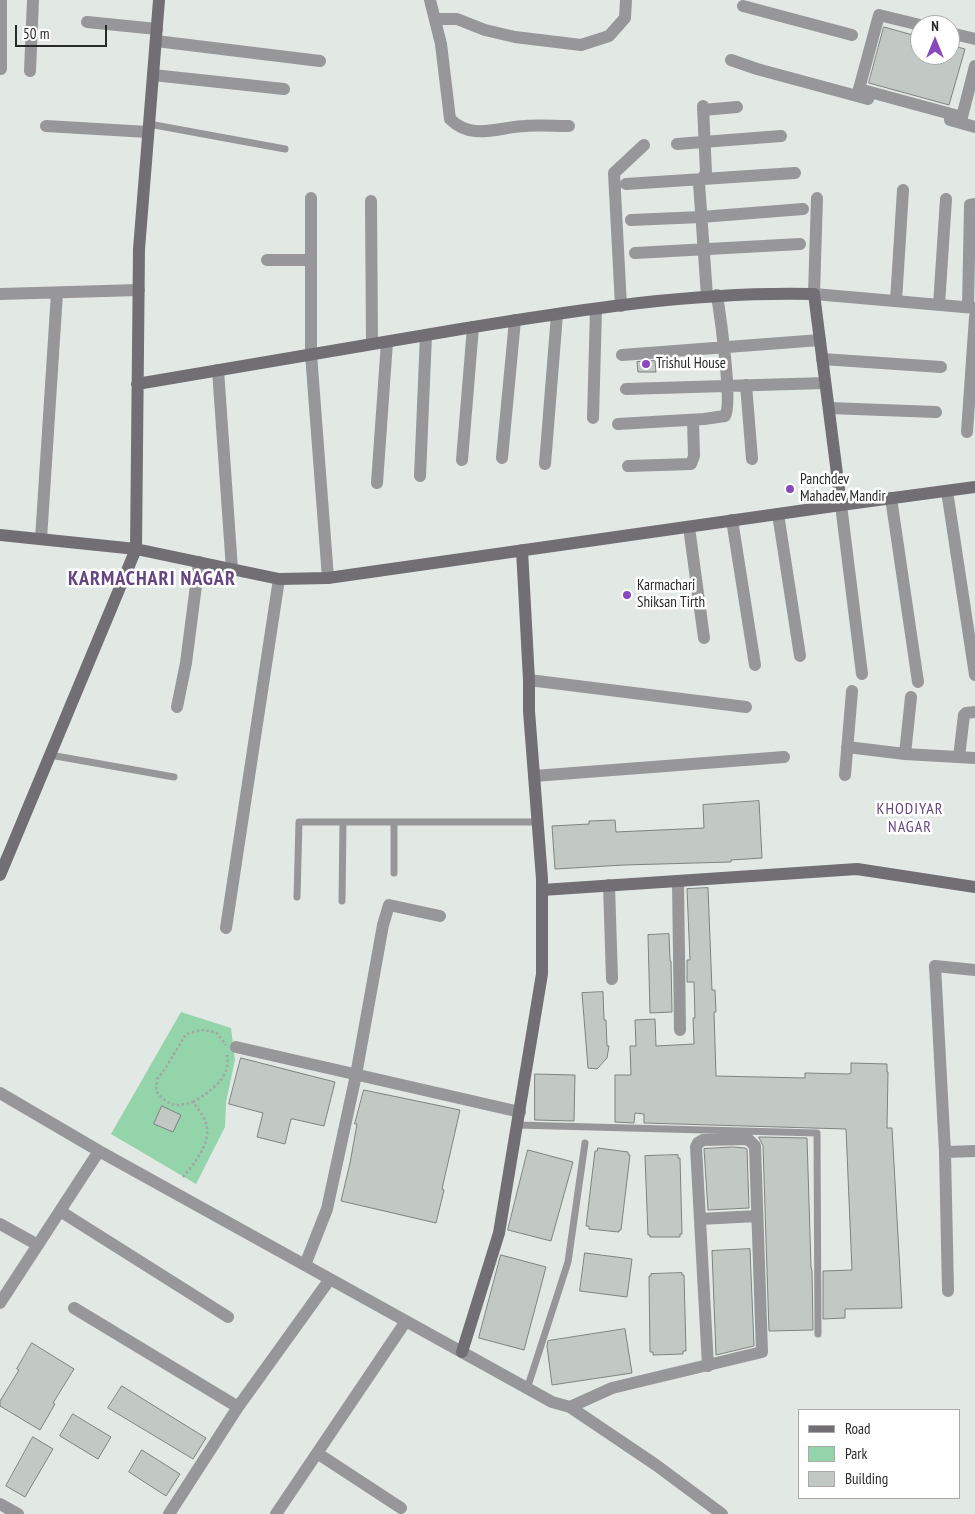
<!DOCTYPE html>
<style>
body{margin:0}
#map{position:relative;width:975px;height:1514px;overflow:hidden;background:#e2e9e4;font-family:"PT Sans Narrow",sans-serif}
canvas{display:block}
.legend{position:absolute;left:798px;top:1409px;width:162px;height:90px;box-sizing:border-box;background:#fff;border:1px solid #a9aaa9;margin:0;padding:6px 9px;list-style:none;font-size:15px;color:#272a28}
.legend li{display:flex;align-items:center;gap:10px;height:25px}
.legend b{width:25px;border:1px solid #a9aaa9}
.north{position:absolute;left:910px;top:15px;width:50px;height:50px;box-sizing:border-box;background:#fff;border:1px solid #a9aaa9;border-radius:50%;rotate:0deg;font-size:14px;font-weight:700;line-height:20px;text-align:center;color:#272a28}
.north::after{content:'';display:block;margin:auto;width:18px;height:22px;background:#8a48bc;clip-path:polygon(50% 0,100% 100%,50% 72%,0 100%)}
.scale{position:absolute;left:15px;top:25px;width:92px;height:22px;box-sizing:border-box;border:2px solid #272a28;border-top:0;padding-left:6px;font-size:15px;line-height:18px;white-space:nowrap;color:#272a28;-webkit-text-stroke:4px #fff;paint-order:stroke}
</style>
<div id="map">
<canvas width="975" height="1514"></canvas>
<ul class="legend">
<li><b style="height:6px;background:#716f73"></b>Road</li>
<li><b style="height:14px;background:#94d4ab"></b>Park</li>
<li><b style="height:14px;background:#c2c9c4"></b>Building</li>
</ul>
<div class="north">N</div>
<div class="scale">50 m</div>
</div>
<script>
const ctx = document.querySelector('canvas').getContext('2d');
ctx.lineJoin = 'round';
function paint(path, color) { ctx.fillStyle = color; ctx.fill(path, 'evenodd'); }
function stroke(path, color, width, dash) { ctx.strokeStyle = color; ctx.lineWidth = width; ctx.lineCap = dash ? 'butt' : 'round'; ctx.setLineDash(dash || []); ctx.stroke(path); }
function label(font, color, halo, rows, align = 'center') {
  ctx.font = font + ' "PT Sans Narrow",sans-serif'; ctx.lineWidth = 5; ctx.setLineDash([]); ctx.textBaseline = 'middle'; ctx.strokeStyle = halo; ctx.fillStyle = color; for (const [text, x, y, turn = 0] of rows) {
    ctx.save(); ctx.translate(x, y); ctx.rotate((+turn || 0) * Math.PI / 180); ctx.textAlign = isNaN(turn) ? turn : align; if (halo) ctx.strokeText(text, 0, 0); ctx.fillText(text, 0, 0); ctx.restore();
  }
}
paint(new Path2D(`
 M181,1012L231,1028L235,1060L226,1102L225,1127L196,1184L111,1134Z`), '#94d4ab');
const building = new Path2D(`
 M884,27L920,37V55H950V45L965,49L949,105L869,83Z
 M655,361L656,372H638L637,362Z
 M759,801L762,858L731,860V862L624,865L555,869L552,826L589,824V821L615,820L616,832L704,828L703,805Z
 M708,888L712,990H715L716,1012H714L716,1076L805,1078V1073L848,1074L851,1073V1063L887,1064V1072H888L887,1128H892L902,1308L845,1309V1318L823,1319V1271L852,1270L846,1129L644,1123V1114L635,1113L634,1123L615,1122V1075H631L630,1046H636L635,1020L655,1019L656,1046L694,1044L693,1018H695L694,982H687V960H690L687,889Z
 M669,934L670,961H671L672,1012L650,1013L648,935Z
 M603,992L604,1020H606L607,1046H609L607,1058L597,1069L588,1068L582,993Z
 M241,1058L335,1082L324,1126L293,1119H291L285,1144L257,1137L263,1113L229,1104Z
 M535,1074L575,1075L574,1121L535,1120Z
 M364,1090L460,1110L442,1189L444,1190L436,1223L341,1201L350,1163L357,1124H355Z
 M162,1106L181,1115L173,1132L154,1124Z
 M759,1137L807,1138L811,1267L812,1271L813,1330L769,1331L763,1146Z
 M733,1147L745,1148L747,1149L749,1208L708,1210L704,1149Z
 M598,1148L628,1152V1154L630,1155L621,1230H619V1232L589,1229V1226H586L595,1151H597Z
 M528,1150L573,1162L551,1241L508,1230Z
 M678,1155V1158H680L682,1234H680V1237H650V1235H648L645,1156Z
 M750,1249L754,1346L716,1355L712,1251Z
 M585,1253L632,1259L627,1297L580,1291Z
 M501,1255L546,1267L524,1350L479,1338Z
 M682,1273V1275H684L686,1351H683V1354L653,1355V1352H650L649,1276H651V1274Z
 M625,1329L632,1373L552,1385L547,1346L548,1341Z
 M32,1343L74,1369L53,1403L55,1404L40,1430L0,1406V1401L19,1370L17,1369Z
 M122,1386L206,1438L193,1459L108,1408Z
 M73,1414L111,1437L98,1459L60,1436Z
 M33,1437L53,1449L25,1497L6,1486Z
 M142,1450L180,1474L166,1496L129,1472Z`);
paint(building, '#c2c9c4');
stroke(building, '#7d837f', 1);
stroke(new Path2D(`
 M193,1102C211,1091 231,1078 227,1055
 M183,1177C195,1163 212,1142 206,1123C204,1116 198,1109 193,1102C175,1107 169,1107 156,1091L157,1079L165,1069L186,1034L202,1030L216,1032L226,1045`), '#a1a7a3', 2.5, [2.5, 2.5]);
stroke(new Path2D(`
 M149,124L285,149
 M50,755L174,777
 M394,822V873
 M297,897L299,822H538
 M342,901L343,822
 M517,1125L817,1133L818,1334
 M527,1389L568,1262L585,1143`), '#979699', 7);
stroke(new Path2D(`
 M1,0V69
 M430,0L441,44L450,119C472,141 498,127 525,126C539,125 554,126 569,126
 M743,6L852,35
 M435,19H457L485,30L515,37L581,45L609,36L625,18L626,0
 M87,22L157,29
 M920,25L879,15L859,89L962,117L975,66
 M950,33L975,39
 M156,41L320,61
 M731,60L757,69L868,99
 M30,71L33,0
 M153,75L284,89
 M703,106L706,173L699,183L707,296
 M703,110L737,107
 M950,120L975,127
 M46,126L148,132
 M677,144L781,136
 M626,184L795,173
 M311,198V354L328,578
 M817,198L814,294L975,308
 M371,201L372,344
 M631,220L701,217L803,209
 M635,253L800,244
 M267,260H311
 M0,294L139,290
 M896,301L903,190
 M939,305L946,199
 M621,306L614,173L644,145
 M968,307L970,205L975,204
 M622,355L820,340
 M822,359L941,367
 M218,370L232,569
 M746,385L752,459
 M626,389L825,383
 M829,408L936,412
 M593,418L596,309
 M618,424L704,419L725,416C733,404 720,314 717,295
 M967,432L975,317
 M502,458L515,320
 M462,460L473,327
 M545,464L557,314
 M628,466L691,464L694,456L693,420
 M420,476L426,335
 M377,483L387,342
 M947,491L975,675
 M891,498L918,682
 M841,505L862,674
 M778,514L800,656
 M732,520L755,665
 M689,527L704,638
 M41,539L57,293
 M529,680L746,707
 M177,707L186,663L199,562
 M847,747L905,754L975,758
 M905,754L911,697
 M959,757L964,715L966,713L975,712
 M845,775L852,691
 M534,776L784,757
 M678,881L680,1030
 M609,885L612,979
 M226,928L279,579
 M975,970L935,966L945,1152L975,1151
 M236,1047L520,1112
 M0,1093L99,1151L552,1402L570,1407L656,1465L722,1514
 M945,1152L948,1291
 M60,1211L228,1317
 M700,1219L757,1216
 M0,1224L38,1245
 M305,1265L327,1209L356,1075L383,925L389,905L440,916
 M0,1303L99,1151
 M74,1308L238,1407
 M570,1407L612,1388L762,1352L755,1146L748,1139L703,1140L698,1143L696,1147L708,1366
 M317,1453L401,1508
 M0,1504L18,1514
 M169,1514L238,1407L330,1279
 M276,1514L406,1321`), '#979699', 12);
stroke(new Path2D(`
 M137,384C245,366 353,347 461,329C578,310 695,291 814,294L841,505
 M0,535L136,549L279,579L328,578L841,505L975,487
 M0,875L136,549L139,249L159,0
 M542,890L857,869L975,887
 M462,1352L499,1233L542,974V879L529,711V680L522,550`), '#716f73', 12);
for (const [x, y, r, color] of [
 [646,364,5,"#8a48bc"],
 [790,489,5,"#8a48bc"],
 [627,595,5,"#8a48bc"]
]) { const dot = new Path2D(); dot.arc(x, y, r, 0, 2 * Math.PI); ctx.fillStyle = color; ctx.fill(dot); stroke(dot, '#fff', 2); }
label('15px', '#272a28', '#fff', [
 ["Trishul House",656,364],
 ["Panchdev",800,480],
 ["Mahadev Mandir",800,497],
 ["Karmachari",637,586],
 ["Shiksan Tirth",637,603]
], 'left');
ctx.letterSpacing = '1px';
label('16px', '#654581', '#fff', [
 ["KHODIYAR",910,809],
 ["NAGAR",910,827]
]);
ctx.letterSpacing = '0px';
ctx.letterSpacing = '1px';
label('bold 20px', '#654581', '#fff', [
 ["KARMACHARI NAGAR",152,579]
]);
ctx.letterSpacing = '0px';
</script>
